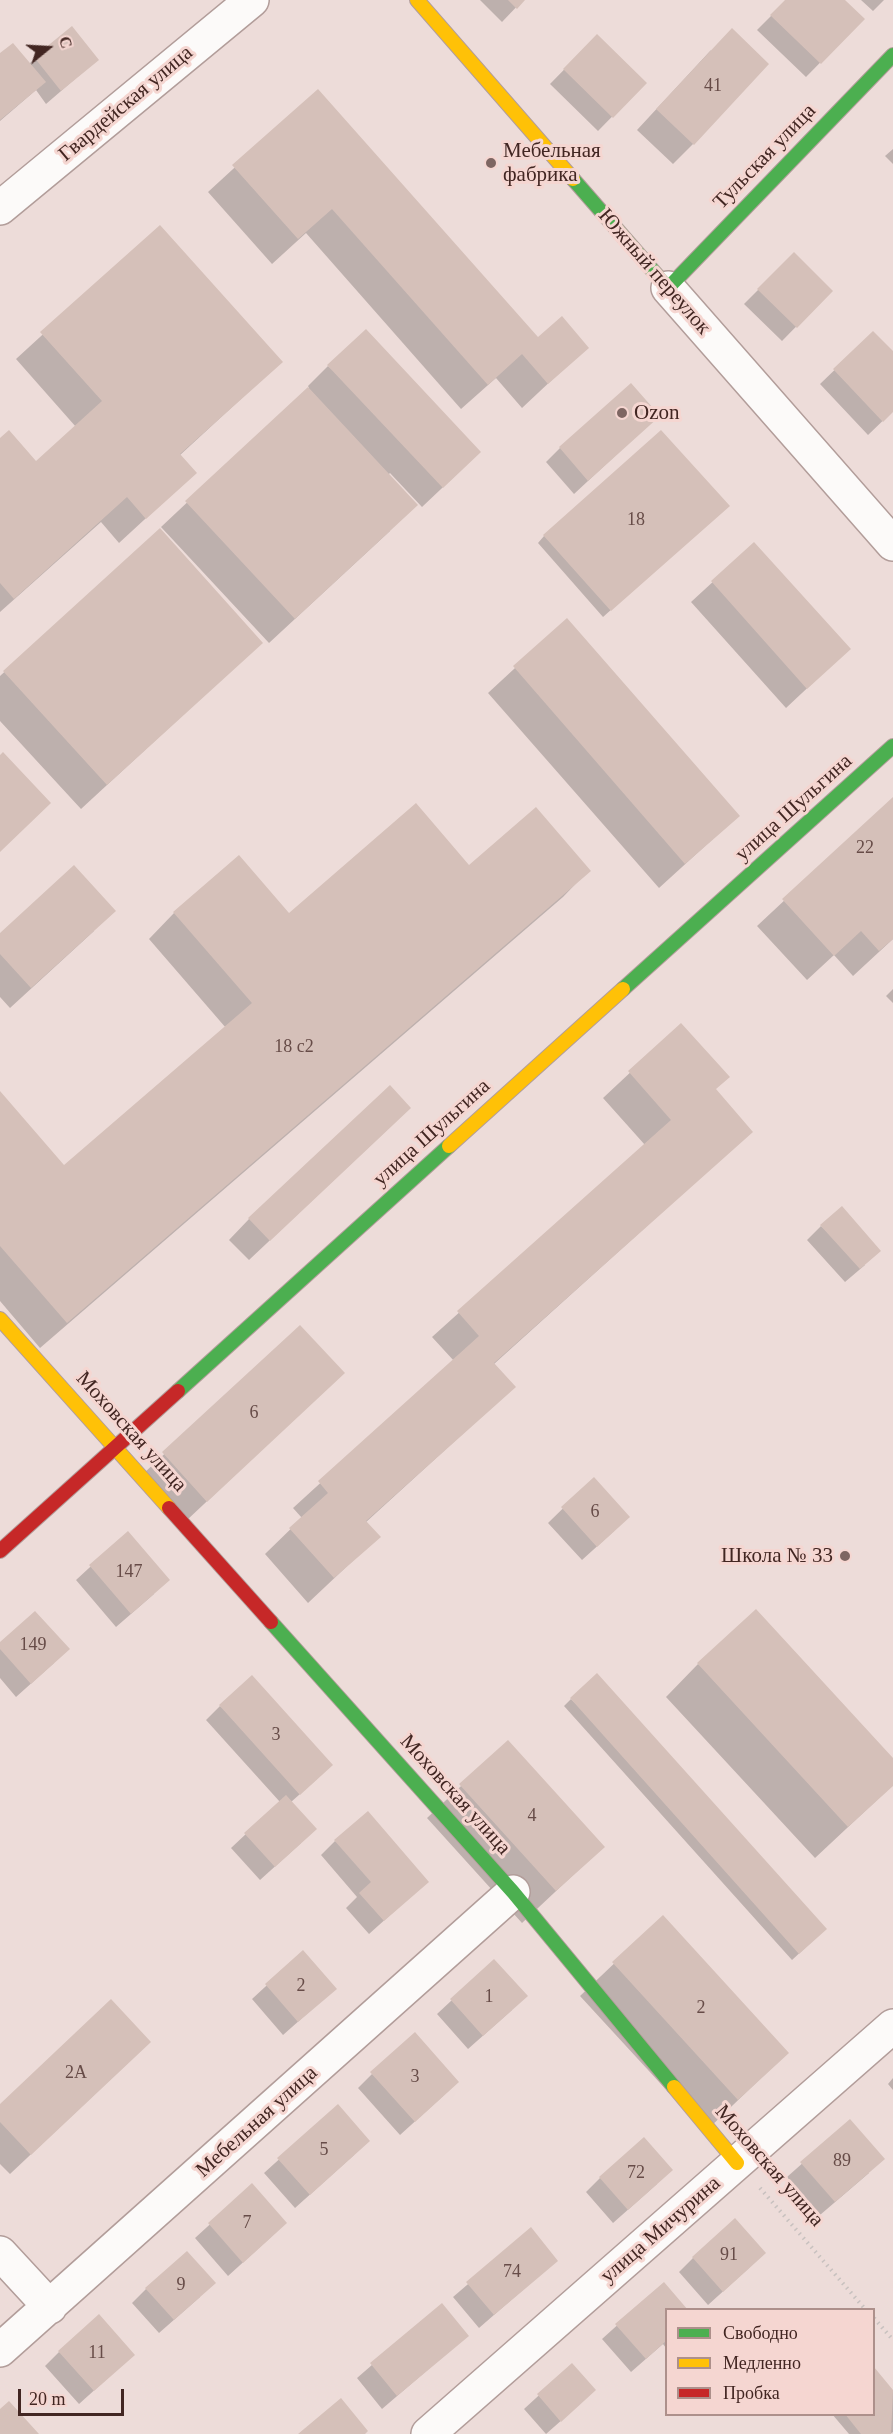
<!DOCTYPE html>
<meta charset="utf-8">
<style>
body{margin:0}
#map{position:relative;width:893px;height:2434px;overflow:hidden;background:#eddcd9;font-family:Georgia,serif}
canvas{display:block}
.legend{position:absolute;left:665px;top:2308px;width:210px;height:108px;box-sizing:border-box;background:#f5d6d1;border:2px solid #ad908b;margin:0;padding:8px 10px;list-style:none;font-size:18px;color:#422622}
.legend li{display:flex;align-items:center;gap:12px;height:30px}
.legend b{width:30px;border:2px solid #ad908b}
.north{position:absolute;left:18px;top:18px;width:60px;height:60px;-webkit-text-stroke:4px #f5d6d1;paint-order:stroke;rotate:72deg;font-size:16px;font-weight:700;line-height:24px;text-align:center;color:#422622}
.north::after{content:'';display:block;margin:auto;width:21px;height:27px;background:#422622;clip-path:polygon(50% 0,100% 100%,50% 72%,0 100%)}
.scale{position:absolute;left:18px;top:2389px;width:106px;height:27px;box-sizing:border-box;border:3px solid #422622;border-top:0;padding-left:8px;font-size:18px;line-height:21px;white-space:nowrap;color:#422622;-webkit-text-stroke:4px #f5d6d1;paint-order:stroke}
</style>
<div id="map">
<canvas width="893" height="2434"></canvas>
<ul class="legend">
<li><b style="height:8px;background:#4caf50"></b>Свободно</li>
<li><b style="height:8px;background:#ffc107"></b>Медленно</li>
<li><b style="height:8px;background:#c62828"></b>Пробка</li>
</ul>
<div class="north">С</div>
<div class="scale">20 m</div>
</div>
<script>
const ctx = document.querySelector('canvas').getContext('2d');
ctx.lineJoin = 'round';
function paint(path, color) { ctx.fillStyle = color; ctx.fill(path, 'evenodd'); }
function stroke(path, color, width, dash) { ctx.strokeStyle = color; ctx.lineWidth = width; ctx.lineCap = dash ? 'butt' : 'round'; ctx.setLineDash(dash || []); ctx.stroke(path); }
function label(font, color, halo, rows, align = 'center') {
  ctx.font = font + ' Georgia,serif'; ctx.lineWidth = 6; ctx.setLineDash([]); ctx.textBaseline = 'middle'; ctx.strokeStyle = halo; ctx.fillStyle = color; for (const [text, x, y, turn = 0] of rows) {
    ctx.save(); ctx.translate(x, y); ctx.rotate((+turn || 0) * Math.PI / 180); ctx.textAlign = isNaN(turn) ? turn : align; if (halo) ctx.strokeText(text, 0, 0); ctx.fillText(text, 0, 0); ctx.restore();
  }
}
paint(new Path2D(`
 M480,0H523L502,22Z
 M787,0H843L863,19L806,77L757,30Z
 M861,0H884L873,11Z
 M597,36L645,83L598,131L550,84Z
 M711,50L693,144L673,164L637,130Z
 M0,55L29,64L35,58L97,60L46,104L36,90L0,121Z
 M318,91L538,339L587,347L522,408L496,378L461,409L306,233L272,264L208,192Z
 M893,149V164L885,156Z
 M160,227L281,362L179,456L195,473L119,543L101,522L0,612V440L36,463L76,427L16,359Z
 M794,254L831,291L782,341L744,304Z
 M873,333L893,354V411L868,435L820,384Z
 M328,366L459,472L422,507L390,473L388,475L390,531L269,643L161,527L309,388L308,386Z
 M658,416L574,494L546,462L560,448Z
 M721,512L603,617L538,543L544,536Z
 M159,530L261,643L81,809L0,721V676Z
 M754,544L849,649L786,708L691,602Z
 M567,620L738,816L659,888L488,693Z
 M893,799V939L853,976L834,955L807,980L757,926Z
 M469,867L588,871L563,897L40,1348L0,1301V1093L64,1168L226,1028L149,939L174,913L289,915Z
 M94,931L10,1008L0,997V935Z
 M893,989V1003L886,996Z
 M681,1025L715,1090L751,1132L494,1364L514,1387L365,1523L378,1537L308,1603L265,1554L302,1518L293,1508L454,1361L432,1337L645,1145L603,1098Z
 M389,1128L249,1260L229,1240L249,1219Z
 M821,1226L865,1265L845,1282L807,1240Z
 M300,1327L343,1373L186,1521L143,1474Z
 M593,1479L614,1531L582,1560L548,1523Z
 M127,1533L154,1594L116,1627L76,1580Z
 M0,1644L54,1663L16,1697L0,1678Z
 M698,1664L893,1760V1785L815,1858L666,1697Z
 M571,1699L818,1936L792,1960L564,1706Z
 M220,1706L317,1779L291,1802L301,1843L260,1880L231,1848L280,1802L206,1720Z
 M508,1742L603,1847L522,1923L427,1818Z
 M335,1841L427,1882L369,1934L346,1908L357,1897L321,1855Z
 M663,1917L787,2053L705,2132L580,1996Z
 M303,1952L335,1989L283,2035L252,1999Z
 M494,1961L512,2010L468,2049L437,2014Z
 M129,2062L10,2174L0,2164V2106Z
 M372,2074L443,2096L400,2135L358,2088Z
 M893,2078V2090L888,2084Z
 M338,2106L354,2155L295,2208L264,2173Z
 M850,2121L869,2173L820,2215L787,2177Z
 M600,2178L657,2184L613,2223L586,2192Z
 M252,2186L271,2237L228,2276L195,2238Z
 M531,2230L556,2261L479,2328L453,2297Z
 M693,2258L750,2267L708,2305L679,2272Z
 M663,2284L666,2348L663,2344L631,2372L602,2339Z
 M146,2289L200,2297L159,2333L132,2303Z
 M441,2305L467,2336L382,2409L357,2378Z
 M59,2352L119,2368L79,2404L45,2366Z
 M572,2365L580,2404L546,2434L524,2409Z
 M874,2370L893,2392V2432L890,2434H849L832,2414H874Z`), '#0003');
paint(new Path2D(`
 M508,0H525L517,9Z
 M785,0H845L865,19L821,64L770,15Z
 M72,26L99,60L61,91L34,57Z
 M732,28L769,64L694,145L656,109Z
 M597,34L647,83L613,118L563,69Z
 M13,43L46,82L0,120V53Z
 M318,89L538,337L562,316L589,348L548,384L522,354L488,385L332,209L298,239L232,165Z
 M160,225L283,362L180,454L197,473L146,519L127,497L14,599L0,583V438L9,430L36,461L102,401L40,332Z
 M794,252L833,291L797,328L757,289Z
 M366,329L481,452L443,488L327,365Z
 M873,331L893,351V412L883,422L833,369Z
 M631,383L660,416L588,481L559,447Z
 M308,387L418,505L295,619L185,501Z
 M661,430L730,506L611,611L543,535Z
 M160,528L263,643L107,785L3,671Z
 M754,542L851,649L807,689L711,581Z
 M567,618L740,816L685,864L513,666Z
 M3,752L51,803L0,852V755Z
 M893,797V939L879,951L861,931L834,956L782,899Z
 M416,803L469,865L536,807L591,871L67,1323L0,1246V1091L64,1165L252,1003L173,912L239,855L289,913Z
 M74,865L116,911L31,988L0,954V933Z
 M681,1023L730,1077L716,1089L753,1132L494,1363L516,1387L366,1521L381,1537L334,1578L289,1528L328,1493L318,1481L479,1336L457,1311L671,1120L628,1071Z
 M390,1085L411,1108L270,1241L248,1218Z
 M842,1206L881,1251L860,1269L820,1225Z
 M300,1325L345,1373L207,1502L162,1452Z
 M594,1477L630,1517L597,1547L561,1507Z
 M128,1531L170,1580L131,1614L89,1565Z
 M756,1609L893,1758V1786L848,1827L697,1663Z
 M35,1611L70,1649L31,1684L0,1649V1642Z
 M597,1673L827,1929L799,1954L570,1698Z
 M252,1675L333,1765L300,1795L219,1705Z
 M508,1740L605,1847L556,1891L459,1784Z
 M286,1795L317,1829L275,1867L244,1833Z
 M368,1811L429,1882L384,1921L359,1893L371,1882L334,1840Z
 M663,1915L789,2053L738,2100L612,1962Z
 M303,1950L337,1989L298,2022L265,1984Z
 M494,1959L528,1996L483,2036L450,1999Z
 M111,1999L151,2042L31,2155L0,2122V2104Z
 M415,2032L459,2082L415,2122L370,2072Z
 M338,2104L370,2141L310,2195L277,2158Z
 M850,2119L885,2159L835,2202L800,2162Z
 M644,2137L673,2170L628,2210L599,2177Z
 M252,2183L287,2223L243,2263L208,2223Z
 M735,2218L766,2253L723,2292L692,2257Z
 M531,2227L558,2261L494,2315L466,2282Z
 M187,2251L216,2283L174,2320L145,2288Z
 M664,2282L688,2310H666V2341L646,2359L615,2324Z
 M442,2303L469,2336L397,2396L370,2363Z
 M99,2314L135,2355L94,2391L58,2351Z
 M572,2363L596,2390L561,2422L537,2394Z
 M874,2367L893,2390L891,2434H861L845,2414H874Z
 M341,2398L368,2431L365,2434H298Z
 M9,2401L39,2434H0V2409Z`), '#d5c0b9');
const street = new Path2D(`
 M0,208L252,0
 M668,288L893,544
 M0,2253L50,2307
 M0,2350L513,1892
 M428,2434L893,2026`);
const fast = new Path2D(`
 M573,179L668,288L893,55
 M623,989L893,746
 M178,1391L449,1146
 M271,1622L513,1892L674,2087`);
const slow = new Path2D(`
 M417,0L573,179
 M449,1146L623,989
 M0,1319L169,1508
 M674,2087L737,2163`);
const jam = new Path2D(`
 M169,1508L271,1622
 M0,1551L178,1391`);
stroke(street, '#b29d9a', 36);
stroke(fast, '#b29d9a', 16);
stroke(slow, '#b29d9a', 16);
stroke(jam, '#b29d9a', 16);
stroke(new Path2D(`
 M760,2188L866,2310
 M874,2318L893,2340`), '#c8c1bf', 4, [1.5, 4.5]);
stroke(street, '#fcfaf9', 33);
stroke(fast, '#4caf50', 14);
stroke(slow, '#ffc107', 14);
stroke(jam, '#c62828', 14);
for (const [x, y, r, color] of [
 [491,163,6,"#7e6662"],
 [622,413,6,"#7e6662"],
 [845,1556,6,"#7e6662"]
]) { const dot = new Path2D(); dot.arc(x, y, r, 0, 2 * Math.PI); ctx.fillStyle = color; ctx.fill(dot); stroke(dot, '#f5d6d1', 2); }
label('18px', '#674c48', null, [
 ["41",713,86],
 ["18",636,520],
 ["22",865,848],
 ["18 с2",294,1047],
 ["6",254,1413],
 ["6",595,1512],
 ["147",129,1572],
 ["149",33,1645],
 ["3",276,1735],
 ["4",532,1816],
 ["2",301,1986],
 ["1",489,1997],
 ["2",701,2008],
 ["2А",76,2073],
 ["3",415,2077],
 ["5",324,2150],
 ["89",842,2161],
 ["72",636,2173],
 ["7",247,2223],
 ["91",729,2255],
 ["74",512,2272],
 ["9",181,2285],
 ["11",97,2353]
]);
label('21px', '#422622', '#f5d6d1', [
 ["Гвардейская улица",126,104,-40],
 ["Тульская улица",765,157,-46],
 ["Южный переулок",654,272,49],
 ["улица Шульгина",794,808,-42],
 ["улица Шульгина",432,1133,-42],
 ["Моховская улица",131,1432,48],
 ["Моховская улица",455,1795,48],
 ["Мебельная улица",257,2122,-42],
 ["Моховская улица",769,2166,49],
 ["улица Мичурина",661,2230,-41]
]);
label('21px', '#422622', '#f5d6d1', [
 ["Мебельная",503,151],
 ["фабрика",503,175],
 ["Ozon",634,413],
 ["Школа № 33",833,1556,"right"]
], 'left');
</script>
